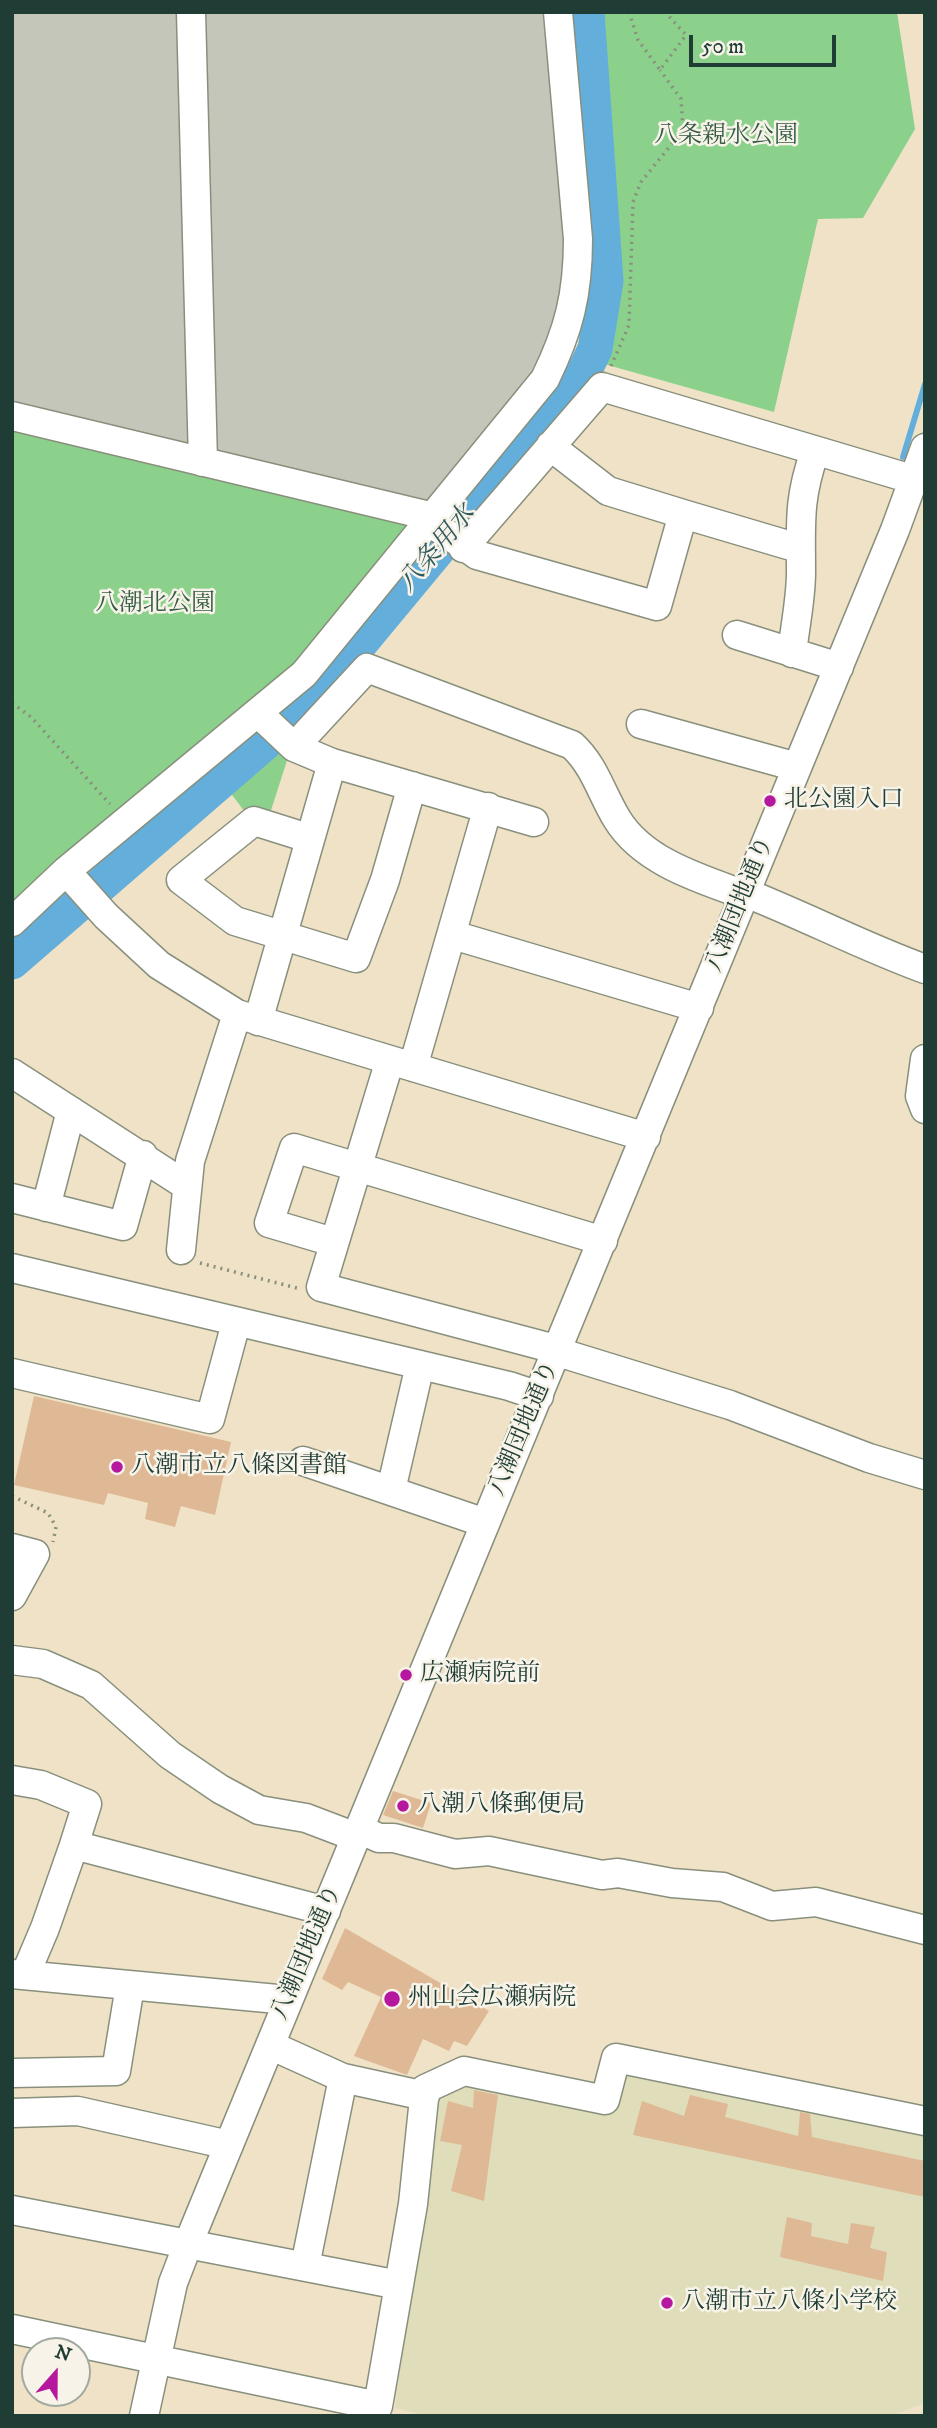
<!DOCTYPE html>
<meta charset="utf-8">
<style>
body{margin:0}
#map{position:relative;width:937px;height:2428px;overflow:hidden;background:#f0e2c6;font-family:"IM FELL DW Pica",serif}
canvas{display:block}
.frame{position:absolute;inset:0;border:14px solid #1f3d34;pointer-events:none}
.north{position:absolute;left:21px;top:2337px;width:70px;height:70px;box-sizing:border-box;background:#f7f3e8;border:2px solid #a1aaa0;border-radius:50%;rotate:21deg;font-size:19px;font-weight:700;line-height:28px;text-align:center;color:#1f3d34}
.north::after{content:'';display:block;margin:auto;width:24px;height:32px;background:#b5179e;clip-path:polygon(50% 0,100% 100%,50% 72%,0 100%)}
.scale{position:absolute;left:689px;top:35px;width:147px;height:32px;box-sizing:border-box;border:4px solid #1f3d34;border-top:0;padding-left:9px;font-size:21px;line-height:24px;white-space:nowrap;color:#1f3d34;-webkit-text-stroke:5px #f7f3e8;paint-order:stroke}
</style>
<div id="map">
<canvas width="937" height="2428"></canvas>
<div class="frame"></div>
<div class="north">N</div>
<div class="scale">50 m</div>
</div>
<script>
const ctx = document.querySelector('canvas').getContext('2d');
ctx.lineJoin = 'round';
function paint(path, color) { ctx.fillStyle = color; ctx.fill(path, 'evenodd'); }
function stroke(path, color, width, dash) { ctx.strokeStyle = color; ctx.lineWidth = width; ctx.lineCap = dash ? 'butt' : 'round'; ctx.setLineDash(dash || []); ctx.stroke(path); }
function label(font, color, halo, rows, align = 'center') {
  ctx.font = font + ' "IM FELL DW Pica","Noto Serif JP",serif'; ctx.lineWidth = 5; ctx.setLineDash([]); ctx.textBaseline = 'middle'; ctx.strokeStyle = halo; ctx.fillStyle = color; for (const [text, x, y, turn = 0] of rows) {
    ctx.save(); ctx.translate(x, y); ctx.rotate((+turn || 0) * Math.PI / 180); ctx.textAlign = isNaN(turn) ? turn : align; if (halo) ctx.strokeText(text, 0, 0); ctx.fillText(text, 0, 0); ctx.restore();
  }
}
paint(new Path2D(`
 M624,2072L925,2133V2403L891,2416H428L395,2408L434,2098L467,2079L611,2107Z`), '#e0ddbb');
paint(new Path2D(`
 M12,12H549L572,260L548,353L431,507L12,405Z`), '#c4c6b9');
paint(new Path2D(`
 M591,12H897L915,129L863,218L818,219L774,412L597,362L611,281Z
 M12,422L421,522L297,671L12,922Z
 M277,735L291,748L265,829L254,824L223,783Z`), '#8bd18c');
stroke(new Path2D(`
 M903,457L925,384`), '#64aedc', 6);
stroke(new Path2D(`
 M12,962L310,704L582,376L595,349L606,281L587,12`), '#64aedc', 35);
paint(new Path2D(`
 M34,1396L231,1442L215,1515L181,1506L175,1527L145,1519L148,1503L108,1493L104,1505L14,1485Z
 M393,1791L431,1803L423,1828L383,1815Z
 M345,1928L489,2011L467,2046L454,2041L449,2051L423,2039L407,2075L354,2056L381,1997L348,1982L342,1990L322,1979Z
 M474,2090L498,2095L484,2201L451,2191L462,2145L440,2141L448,2101L473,2108Z
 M690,2095L728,2104L725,2117L798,2136L800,2112L810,2114L812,2137L925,2161V2197L633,2135L642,2101L684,2116Z
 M787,2217L812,2223L811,2236L848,2244L851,2223L875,2227L870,2248L887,2252L883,2281L780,2257Z`), '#dfb995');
const minor = new Path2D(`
 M191,12L203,462
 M12,416L434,517
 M550,446L608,491L683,514
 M430,522L477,555L657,606L683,514L798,548
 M463,548L602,387L915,480
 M737,635L839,667
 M792,653C795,626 801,599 801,572C801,522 798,500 815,451
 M258,713L294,747L332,763L534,822
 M641,724L797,767
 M294,747L367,668L572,745C595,766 601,793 617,819C643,862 701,879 745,895
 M308,838L254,821L181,880L235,921L356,958L385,880L412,786
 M66,871L106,916L159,965L237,1014L646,1137
 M746,893C807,917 864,947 925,969
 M12,922L66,871L304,674L545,379C569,330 578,294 578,239L558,12
 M453,935L699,1008
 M258,1021L332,763
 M925,1059L920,1096L925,1109
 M390,1060L321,1287L559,1350
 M413,1067L488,807
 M12,1073L187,1186
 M12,1198L123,1226L143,1155
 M46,1207L71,1111
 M333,1242L269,1223L294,1148L603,1241
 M181,1250L190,1161L237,1014
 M12,1268L509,1386L539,1396
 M558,1352L730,1405L869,1458L925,1475
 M12,1373L210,1419L236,1323
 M303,1461L485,1523
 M391,1490L420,1365
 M12,1548L35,1554L12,1596
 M12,1660L43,1664L91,1685L170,1755L220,1789L259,1810L306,1818L356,1837
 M12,1780L41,1785L87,1804L74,1845L326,1911
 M359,1829L379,1838H394L455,1854L489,1851L602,1875L618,1873L672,1883L723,1887L772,1906L816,1902L925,1930
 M12,1974L288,2000
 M25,1975L45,1928L74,1845
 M270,2045L343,2078L425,2096
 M12,2073L116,2071L130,1986
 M12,2113L78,2111L229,2145
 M12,2210L399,2285
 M305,2266L343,2078
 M12,2329L378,2406L413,2204L425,2089L464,2071L605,2100L616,2058L925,2121
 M144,2416L173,2283L188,2244L895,530L925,448`);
stroke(minor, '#88907d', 31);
stroke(new Path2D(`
 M629,12L638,40L660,70L686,35L665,12
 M611,366L629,325L633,202L641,182L683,130L681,99L660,70
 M12,703L31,717L110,804
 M200,1263L297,1288
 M12,1496L48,1513L56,1527L53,1542`), '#88907d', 3.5, [2, 5]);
stroke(minor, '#fff', 28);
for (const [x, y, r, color] of [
 [770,801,7,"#b5179e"],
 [117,1467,7,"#b5179e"],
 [406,1675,7,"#b5179e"],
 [403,1806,7,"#b5179e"],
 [392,1999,9,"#b5179e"],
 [667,2303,7,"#b5179e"]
]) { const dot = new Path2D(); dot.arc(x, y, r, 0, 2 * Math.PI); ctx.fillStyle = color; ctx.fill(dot); stroke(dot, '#f7f3e8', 2.5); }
label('24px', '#355b46', '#f7f3e8', [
 ["八条親水公園",726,137],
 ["八潮北公園",155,605]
]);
label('24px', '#1f3d34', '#f7f3e8', [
 ["北公園入口",784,801],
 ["八潮市立八條図書館",131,1467],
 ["広瀬病院前",420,1675],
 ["八潮八條郵便局",417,1806],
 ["州山会広瀬病院",408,1999],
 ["八潮市立八條小学校",681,2303]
], 'left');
label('24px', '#1f3d34', '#f7f3e8', [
 ["八潮団地通り",741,905,-68],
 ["八潮団地通り",525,1429,-67],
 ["八潮団地通り",308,1953,-67]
]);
label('italic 26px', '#30595e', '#f7f3e8', [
 ["八条用水",438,550,-50]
]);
</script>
